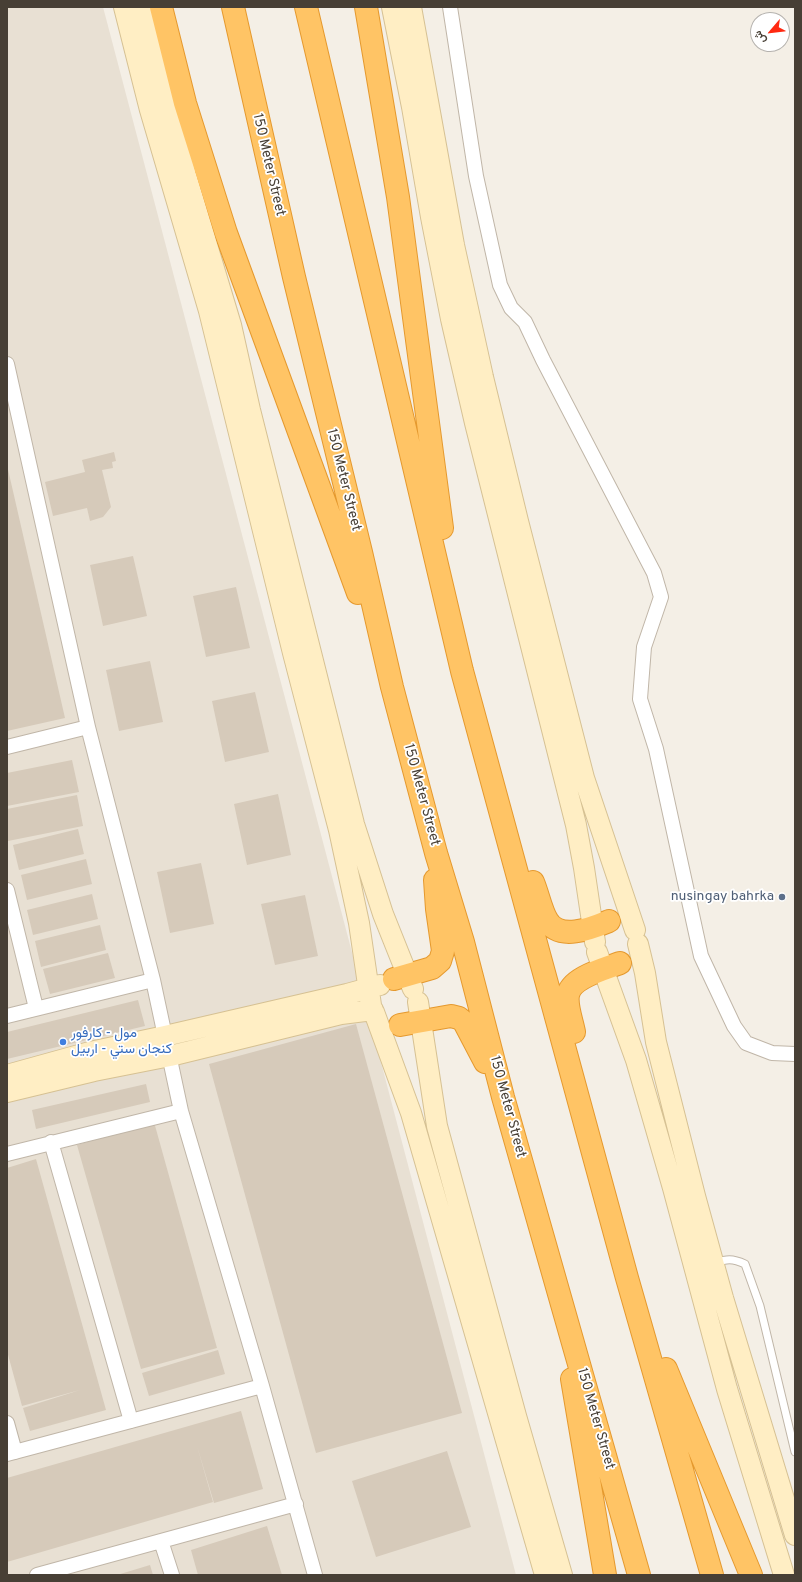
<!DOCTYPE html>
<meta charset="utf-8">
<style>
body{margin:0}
#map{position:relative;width:802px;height:1582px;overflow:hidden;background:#f4efe6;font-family:Overpass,Vazirmatn,sans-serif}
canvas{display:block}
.frame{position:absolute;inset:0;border:8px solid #473f35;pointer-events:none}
.north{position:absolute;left:750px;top:12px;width:40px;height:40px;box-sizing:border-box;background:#fff;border:1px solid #b5b2ae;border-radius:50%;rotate:242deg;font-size:11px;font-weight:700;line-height:16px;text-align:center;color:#473f35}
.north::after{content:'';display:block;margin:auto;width:14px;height:18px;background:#ff2911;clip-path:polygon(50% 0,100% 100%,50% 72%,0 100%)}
</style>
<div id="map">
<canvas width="802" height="1582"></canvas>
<div class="frame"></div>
<div class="north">ش</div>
</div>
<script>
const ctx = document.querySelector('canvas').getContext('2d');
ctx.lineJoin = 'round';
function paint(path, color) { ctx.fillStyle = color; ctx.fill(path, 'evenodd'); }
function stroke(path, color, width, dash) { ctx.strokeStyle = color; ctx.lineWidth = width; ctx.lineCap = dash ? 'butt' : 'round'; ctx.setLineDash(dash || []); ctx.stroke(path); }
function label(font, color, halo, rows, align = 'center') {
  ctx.font = font + ' Overpass,Vazirmatn,sans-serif'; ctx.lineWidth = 3.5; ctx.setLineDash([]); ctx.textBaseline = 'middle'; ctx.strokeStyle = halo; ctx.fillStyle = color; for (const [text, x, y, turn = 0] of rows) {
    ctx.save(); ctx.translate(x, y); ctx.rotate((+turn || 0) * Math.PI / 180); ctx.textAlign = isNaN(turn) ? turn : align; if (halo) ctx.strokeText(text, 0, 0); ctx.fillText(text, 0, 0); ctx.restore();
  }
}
paint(new Path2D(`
 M7,7H103L516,1575H7Z`), '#e8e0d3');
paint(new Path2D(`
 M114,452L116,461L112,462L113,468L102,470L111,507L103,517L90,521L87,508L53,516L45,482L85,472L82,460Z
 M7,465L65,718L7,731Z
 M133,556L147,616L103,626L90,565Z
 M236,587L250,648L206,657L193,596Z
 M150,661L163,722L119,731L106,670Z
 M255,692L269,752L225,762L212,701Z
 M72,760L79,792L7,806V773Z
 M278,794L291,855L247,865L234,804Z
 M77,795L83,826L8,841L7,809Z
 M78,829L84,854L19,870L13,845Z
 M86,859L92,884L27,900L21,875Z
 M201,863L214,924L170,933L157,872Z
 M92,894L98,919L33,935L27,910Z
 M305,895L318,956L275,965L261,904Z
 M100,925L106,950L41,967L35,941Z
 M108,953L115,978L50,994L43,969Z
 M138,1000L145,1026L7,1059V1032Z
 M356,1024L462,1413L316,1453L209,1064Z
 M146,1084L150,1102L36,1129L32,1110Z
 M154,1122L217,1348L141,1369L77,1145Z
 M36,1159L106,1410L30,1431L23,1408L80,1390L22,1406L7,1351V1168Z
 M218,1350L225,1374L149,1396L142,1373Z
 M241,1411L263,1489L214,1503L197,1446L213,1502L7,1562V1478Z
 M447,1451L471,1527L376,1557L352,1481Z
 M267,1526L282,1575H198L191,1550Z
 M150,1565L153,1575H117Z`), '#d6caba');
const lane = new Path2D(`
 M714,1263C727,1259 732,1258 745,1264L760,1306L795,1452`);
const street = new Path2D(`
 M450,7L476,176L500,285L511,308L525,322L543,360L654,573L661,597L644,647L640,699L656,749L701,956L734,1026L746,1043L772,1053L795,1054
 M7,364L88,727L153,980L181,1111L262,1386L315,1575
 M7,747L88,727
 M7,890L36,1008
 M7,1016L153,980
 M51,1142L131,1421
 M7,1154L181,1111
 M7,1423L15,1452
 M7,1454L262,1386
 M161,1541L172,1575
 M37,1575L296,1504`);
const secondary = new Path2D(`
 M124,7L150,110L209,311L293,653L339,830L359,923L371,1005
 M143,7L186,175L231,325L250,410L354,824L383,914L413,989
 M392,7L412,107L431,217L451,319L475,423L576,825L584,868L595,942
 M411,7L454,245L483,377L518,521L584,778L635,930
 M638,944L645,973L656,1042L695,1196L723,1298L795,1535
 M597,952L636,1060L673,1188L727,1389L784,1575
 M418,1002L437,1126L516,1416L562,1575
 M374,1012L411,1113L545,1575
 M7,1075L90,1052L165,1036L347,994L380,985
 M7,1092L94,1071L170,1056L341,1014L373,1010`);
const highway = new Path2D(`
 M161,7L185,103L226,233L358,593
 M233,7L294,277L361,552L392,687L436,853L463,942L503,1097L639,1575
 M306,7L462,671L627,1278L712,1575
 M366,7L398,197L442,528
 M533,882C538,894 541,910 547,920C559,942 592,928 609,921
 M394,979L432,968L440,961L443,951L437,909L435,880
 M400,1025L451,1016L459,1018L464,1022L485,1062
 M574,1032C572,1021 566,1006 568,995C571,977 605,969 620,963
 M666,1369L751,1575
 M572,1379L605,1575`);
stroke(lane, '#c0b6a8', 9);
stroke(street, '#c0b6a8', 16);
stroke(secondary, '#d6c193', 22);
stroke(highway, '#e5992e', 24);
stroke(lane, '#fff', 7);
stroke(street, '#fff', 14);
stroke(secondary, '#ffeec4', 20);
stroke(highway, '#ffc465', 22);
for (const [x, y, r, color] of [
 [782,897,4,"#5c6f8a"],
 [63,1042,4,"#3f7fe0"]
]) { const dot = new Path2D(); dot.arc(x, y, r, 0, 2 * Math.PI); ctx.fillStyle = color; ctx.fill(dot); stroke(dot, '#fff', 1.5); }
label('14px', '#473f35', '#fff', [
 ["150 Meter Street",268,165,77],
 ["150 Meter Street",343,480,76],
 ["150 Meter Street",421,795,75],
 ["150 Meter Street",507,1107,75],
 ["150 Meter Street",595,1419,74]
]);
label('14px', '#4e5e75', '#fff', [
 ["nusingay bahrka",774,897]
], 'right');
label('14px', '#366cbe', '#fff', [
 ["مول - كارفور",71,1034],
 ["كنجان ستي - اربيل",71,1050]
], 'left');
</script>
